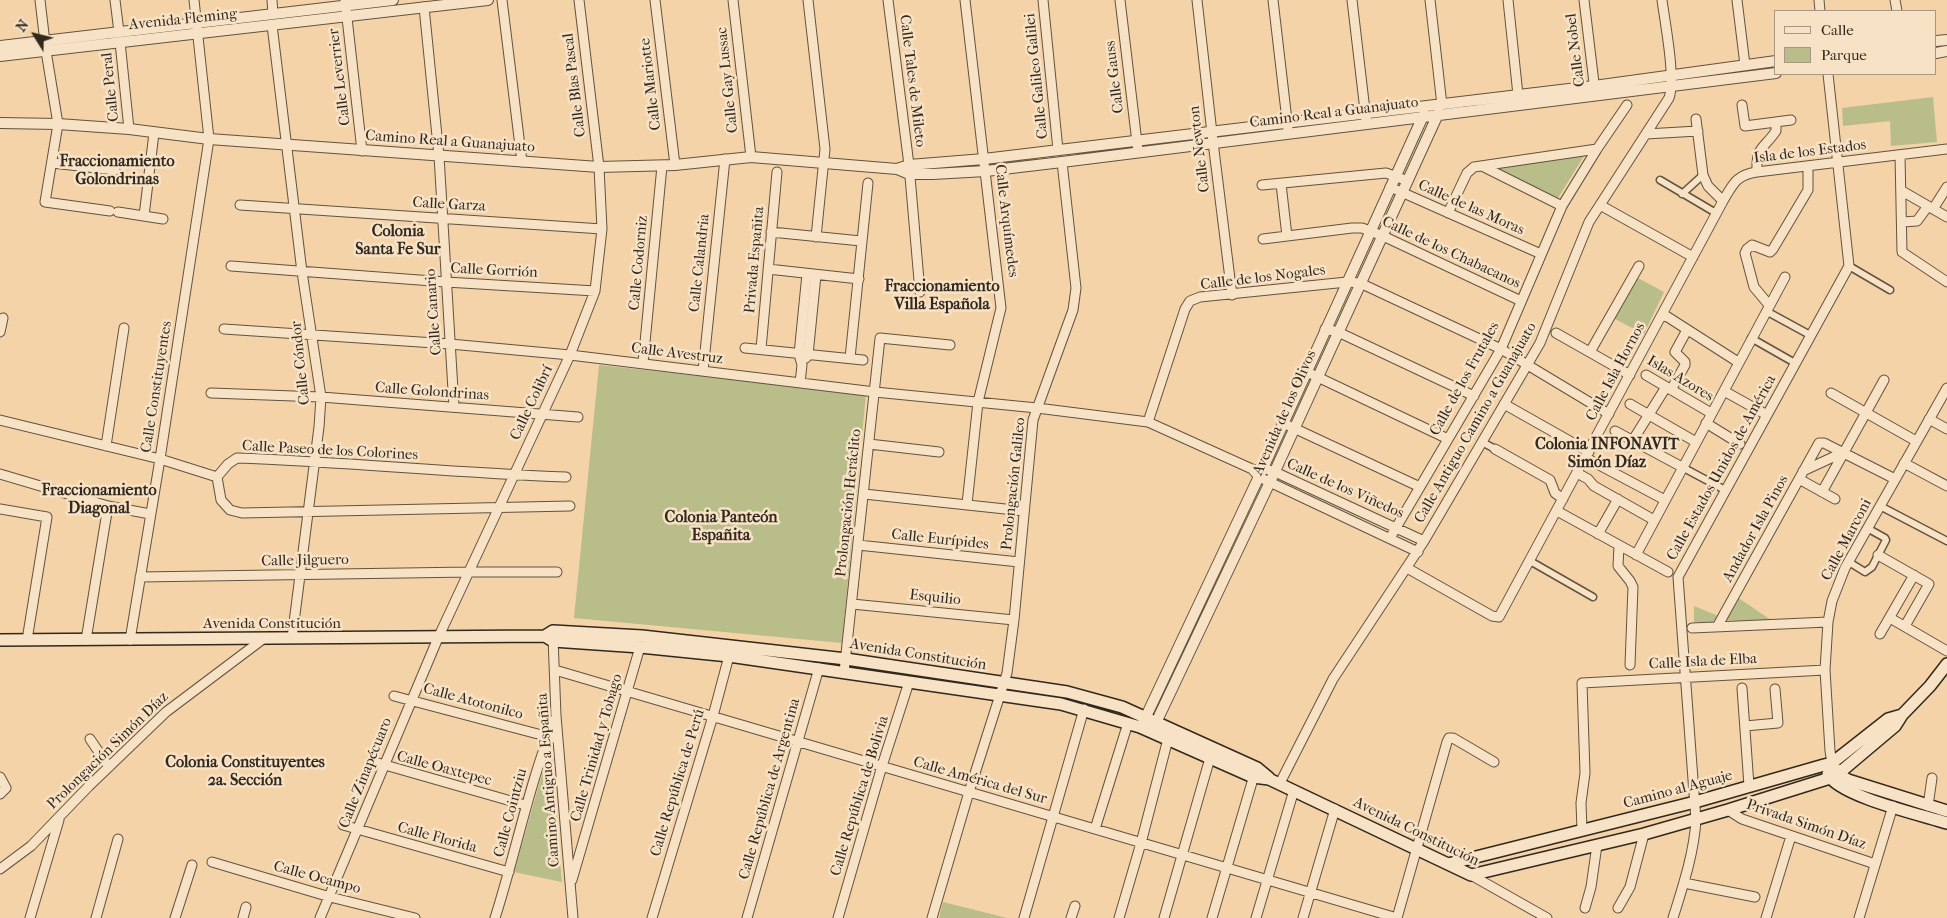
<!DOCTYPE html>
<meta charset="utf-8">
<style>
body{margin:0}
#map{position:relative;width:1947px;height:918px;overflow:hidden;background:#f3d3a7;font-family:"IM FELL French Canon",serif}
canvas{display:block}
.legend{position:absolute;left:1774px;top:10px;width:162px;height:65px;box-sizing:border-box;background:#f7e2c6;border:1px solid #a89883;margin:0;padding:6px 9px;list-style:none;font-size:15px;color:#31281e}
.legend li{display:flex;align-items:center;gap:10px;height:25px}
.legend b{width:25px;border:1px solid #a89883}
.north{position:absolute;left:10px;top:10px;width:50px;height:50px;-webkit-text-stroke:4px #f7e2c6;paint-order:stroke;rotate:306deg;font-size:14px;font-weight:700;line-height:20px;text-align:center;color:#31281e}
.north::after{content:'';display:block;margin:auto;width:18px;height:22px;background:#31281e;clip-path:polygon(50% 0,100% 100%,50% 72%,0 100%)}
</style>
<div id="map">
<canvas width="1947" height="918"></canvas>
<ul class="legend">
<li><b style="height:6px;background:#f7e2c6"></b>Calle</li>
<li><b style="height:14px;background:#b8bd89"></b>Parque</li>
</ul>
<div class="north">N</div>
</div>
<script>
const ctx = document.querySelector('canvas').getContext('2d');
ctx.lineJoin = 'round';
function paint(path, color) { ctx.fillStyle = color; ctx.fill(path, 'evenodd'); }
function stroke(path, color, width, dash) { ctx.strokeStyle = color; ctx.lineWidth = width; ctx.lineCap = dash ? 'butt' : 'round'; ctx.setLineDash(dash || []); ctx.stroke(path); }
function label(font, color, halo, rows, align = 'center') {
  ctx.font = font + ' "IM FELL French Canon",serif'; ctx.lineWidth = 5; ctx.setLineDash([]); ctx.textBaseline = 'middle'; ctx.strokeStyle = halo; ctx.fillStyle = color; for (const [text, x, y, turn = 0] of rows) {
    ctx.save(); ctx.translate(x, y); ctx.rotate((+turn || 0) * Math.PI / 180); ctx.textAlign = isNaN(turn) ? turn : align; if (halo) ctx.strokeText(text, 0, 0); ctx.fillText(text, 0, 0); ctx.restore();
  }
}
paint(new Path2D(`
 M1933,97L1937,142L1891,146L1890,121L1843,126L1842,108Z
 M1584,156L1558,198L1496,168Z
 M1636,277L1664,292L1644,334L1613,318Z
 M599,365L866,394L842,643L574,618Z
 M1737,597L1774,622L1723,620Z
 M1694,606L1718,616L1713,622H1694Z
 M551,743L561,873L562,882L514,872Z
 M943,902L1007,918H939Z`), '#b8bd89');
const pedestrian = new Path2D(`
 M1660,180L1716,213
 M1682,194L1703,175
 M1849,266L1890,290
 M1766,311L1810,335
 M1751,338L1795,363
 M1482,442L1495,449
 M1682,467L1725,490
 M1880,506L1947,541
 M1530,561L1593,597
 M1849,562L1865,572L1872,567L1886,540L1885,538L1867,528`);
const minor = new Path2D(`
 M40,0L46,51L58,124L45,202L110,211
 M115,0L119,32
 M272,0L273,14
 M345,0L362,151
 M502,0L522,162
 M655,0L675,165
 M733,0L751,157
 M808,0L825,149L816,237
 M888,0L909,165L920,292
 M965,0L1001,308L978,402L967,504
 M1043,0L1058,150
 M1120,0L1138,151
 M1197,0L1213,142L1232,295
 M1273,0L1288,129
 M1352,0L1366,119
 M1430,0L1442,105
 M1508,0L1518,95
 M1584,0L1595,91
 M1737,0L1745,65
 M1819,0L1820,11
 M1895,0L1897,11
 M424,7L439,156L454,407
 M272,25L302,272L321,397L319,427L292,638
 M120,42L129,129
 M1742,105L1745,126L1791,120
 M1696,119L1703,175L1708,186L1723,201
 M1646,134L1698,131
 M1900,155L1902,252L1947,282
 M52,163L115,170
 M1482,166L1562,206
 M1757,172C1756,146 1763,150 1776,131V122
 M1281,184L1287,236
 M1262,185L1386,173L1408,181
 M1390,187L1541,254
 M1902,191L1947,217
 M240,205L602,229
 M1600,205L1693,257
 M1933,209L1947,187
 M118,212L163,219
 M1448,213L1467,173L1474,167L1597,149
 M144,216L154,133
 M1903,222L1917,221L1928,206
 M771,232L861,241
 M1263,239L1352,228H1362L1383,236L1521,301
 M231,266L446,282L595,291
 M768,269L859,279
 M1769,305L1754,287L1745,253L1747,249L1752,245L1770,252L1773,249L1808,190V166
 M1663,314L1738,362
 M224,329L450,344L570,355L875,392L1037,408L1148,422L1252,469L1259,477L1418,552
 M1325,329L1338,332L1474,396
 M0,332L3,318
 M1556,333L1630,375
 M745,348L863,360
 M761,349L777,172
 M1590,352L1639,266
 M806,358L808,355L816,275
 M850,358L868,183
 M643,363L662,166
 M703,371L725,159
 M1307,372L1448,439
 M1646,375L1711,413
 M800,383L802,365L799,354L807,274
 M1671,390L1685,365V362L1675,352L1687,330
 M1724,391L1767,415
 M211,393L321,397L578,417
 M1831,393L1916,441
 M1504,404L1589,452
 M1630,404L1696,442
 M1929,419L1947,429
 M0,420L160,459L217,477
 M1148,422L1185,309L1190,301L1200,297L1347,282L1360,283L1501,349L1609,414
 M1283,423L1420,487
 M1706,423L1740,444
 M1615,431L1682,467
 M1633,440L1666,387
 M869,444L939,452
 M106,446L124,328
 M1495,449L1550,480L1555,493L1563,499
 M1586,458L1665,500
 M1904,463L1947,486
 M1258,469L1263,468L1275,472L1424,541
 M1803,471L1844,452
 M1577,473L1588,479L1594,486L1654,520
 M0,474L108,506L150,514
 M566,477C456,473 347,462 237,458L228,464L217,477L221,500L230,510L242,513L570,506
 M1799,479L1835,499
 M1822,492L1884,380
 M864,494L1024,511
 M0,509L47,517L27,640
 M1557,511L1668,572
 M1598,534L1618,499
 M1390,538L1501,349L1562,206L1597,149L1627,105
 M858,545L1019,562
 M1619,546L1618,566L1630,581L1633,587L1630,665
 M1636,555L1785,277
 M1878,555L1929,584L1905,626
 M1407,568L1492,616L1499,617L1723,201C1733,184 1736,175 1757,172L1947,149
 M140,577L470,572H557
 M852,604L1014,620
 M1890,618L1947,651
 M1717,627L1819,443H1824L1895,479
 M1692,628L1828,622
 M1880,634L1914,575
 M553,637L556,716L573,918
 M86,640L108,506
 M130,640L160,459L209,139L194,0
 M555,670L1397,918
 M844,672L880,338L950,345
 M1742,688L1749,786
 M394,696L553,738
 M1745,726L1778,723L1775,689
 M90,739L109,767
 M371,761L525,805
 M1832,763L1830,751L1825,670L1828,622L1832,601L1845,568L1947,388
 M0,777L6,788L0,794
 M1280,783L1333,679L1424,541L1540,343L1589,222L1669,98C1676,79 1665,23 1662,0
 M1928,806L1932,778
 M1728,810L1742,819L1875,864
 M343,825L509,872
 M1095,829L1128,723
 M1582,830L1581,803L1585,773L1582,683L1825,670
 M212,862L330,897L415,918
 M0,869L31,846L89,786L166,712L263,639
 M1471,875L1547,918
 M572,880L640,647
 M1684,883L1755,897
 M1585,908L1591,887L1597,845
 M1618,908L1630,887L1644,834
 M30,918L59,820
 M96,918L118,839
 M175,918L192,865
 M243,918L246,907
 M320,918L438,638L570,355L595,291L602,229L599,167L579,0
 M495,918C516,852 529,784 555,719
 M652,918L713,716L729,656
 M747,918L819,668
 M838,918L882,766L909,682
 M932,918L969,792L1007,673L1014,620L1033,420L1073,310L1076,288L1062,162
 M1024,918L1084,709
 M1071,918L1075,906
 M1119,918L1141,843L1168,739
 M1164,918L1210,758
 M1212,918L1255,772
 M1256,918L1294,790
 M1303,918L1335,809
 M1397,918L1447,742L1449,738H1453L1494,762
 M1673,918C1683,886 1694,853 1696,820L1678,577L1849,266L1828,74
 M1766,918L1791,836
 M1859,918L1893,806`);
const tertiary = new Path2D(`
 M1936,41L1947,40
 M0,46L393,0
 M1936,53L1947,51
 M0,56L488,0
 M0,123L58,124L129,129L209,139L599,167L675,165L751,157L897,169L909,174H933L986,171L1062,162L1776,73
 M897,169L909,165L984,159L1594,86L1776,61
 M1142,725L1263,468L1424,114
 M1153,729L1270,482L1439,112`);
const secondary = new Path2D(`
 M545,636L553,631L642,636L846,659L1067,692L1122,707L1257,768L1269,778
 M0,640L545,636L553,641L640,647L729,656L1061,704L1140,727L1253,777L1269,779L1471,875L1644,834L1728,810L1830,778L1838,774L1895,726L1902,715L1930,686L1947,664
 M1836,769L1838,774L1848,780L1947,811
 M1828,774C1838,796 1922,815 1947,823
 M1448,864L1695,802L1824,765L1832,763L1888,719L1902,715`);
stroke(pedestrian, '#625340', 9);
stroke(minor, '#625340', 11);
stroke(tertiary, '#625340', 12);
stroke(secondary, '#31281e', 14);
stroke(pedestrian, '#f7e2c6', 6);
stroke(minor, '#f7e2c6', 9);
stroke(tertiary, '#f7e2c6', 10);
stroke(secondary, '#f7e2c6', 11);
label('15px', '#31281e', '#f7e2c6', [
 ["Avenida Fleming",183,20,-6],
 ["Calle Nobel",1576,50,-97],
 ["Calle Galileo Galilei",1037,76,-96],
 ["Calle Leverrier",340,77,-97],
 ["Calle Gauss",1115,77,-97],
 ["Calle Gay Lussac",728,80,-96],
 ["Calle Tales de Mileto",912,81,83],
 ["Calle Mariotte",651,84,-97],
 ["Calle Blas Pascal",575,85,-97],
 ["Calle Peral",111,87,-96],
 ["Camino Real a Guanajuato",1334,113,-7],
 ["Camino Real a Guanajuato",450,142,4],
 ["Calle Newton",1200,149,-97],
 ["Isla de los Estados",1810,152,-7],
 ["Calle Garza",449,205,3],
 ["Calle de las Moras",1471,208,24],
 ["Calle Arquímedes",1006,221,83],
 ["Calle de los Chabacanos",1451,253,25],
 ["Privada Españita",755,260,-85],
 ["Calle Codorniz",639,263,-85],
 ["Calle Calandria",700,263,-84],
 ["Calle Gorrión",494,271,3],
 ["Calle de los Nogales",1263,278,-7],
 ["Calle Canario",434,312,-94],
 ["Calle Avestruz",677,354,7],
 ["Calle Cóndor",301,363,-96],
 ["Calle Isla Hornos",1616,372,-62],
 ["Calle de los Frutales",1465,379,-61],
 ["Islas Azores",1680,379,31],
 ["Calle Constituyentes",157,387,-81],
 ["Calle Golondrinas",432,392,4],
 ["Calle Colibrí",532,403,-65],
 ["Avenida de los Olivos",1285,413,-66],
 ["Calle Antiguo Camino a Guanajuato",1476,423,-60],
 ["Calle Paseo de los Colorines",330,451,3],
 ["Calle Estados Unidos de América",1722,468,-61],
 ["Prolongación Galileo",1014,484,-84],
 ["Calle de los Viñedos",1345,489,24],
 ["Prolongación Heráclito",849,503,-84],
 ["Andador Isla Pinos",1756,529,-61],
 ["Calle Eurípides",940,540,6],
 ["Calle Marconi",1847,540,-62],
 ["Calle Jilguero",305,561,-1],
 ["Esquilio",935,598,6],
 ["Avenida Constitución",272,624],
 ["Avenida Constitución",918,655,9],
 ["Calle Isla de Elba",1703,662,-3],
 ["Calle Atotonilco",473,702,15],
 ["Calle Trinidad y Tobago",597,748,-74],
 ["Prolongación Simón Díaz",108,751,-44],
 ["Calle Oaxtepec",444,769,15],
 ["Calle Zinapécuaro",366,773,-68],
 ["Camino Antiguo a Españita",549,780,-94],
 ["Calle América del Sur",980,781,16],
 ["Calle República de Perú",678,783,-73],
 ["Calle República de Argentina",770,789,-74],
 ["Camino al Aguaje",1678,790,-15],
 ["Calle República de Bolivia",860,796,-73],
 ["Calle Cointziu",511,813,-75],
 ["Privada Simón Díaz",1806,825,19],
 ["Avenida Constitución",1416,832,26],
 ["Calle Florida",437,838,15],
 ["Calle Ocampo",317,878,15]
]);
label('bold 16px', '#31281e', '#f7e2c6', [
 ["Fraccionamiento",117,162],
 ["Golondrinas",117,180],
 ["Colonia",398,232],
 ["Santa Fe Sur",398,250],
 ["Fraccionamiento",942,287],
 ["Villa Española",942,305],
 ["Colonia INFONAVIT",1607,445],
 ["Simón Díaz",1607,463],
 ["Fraccionamiento",99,491],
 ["Diagonal",99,509],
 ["Colonia Panteón",721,518],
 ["Españita",721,536],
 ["Colonia Constituyentes",245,763],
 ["2a. Sección",245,781]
]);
</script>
